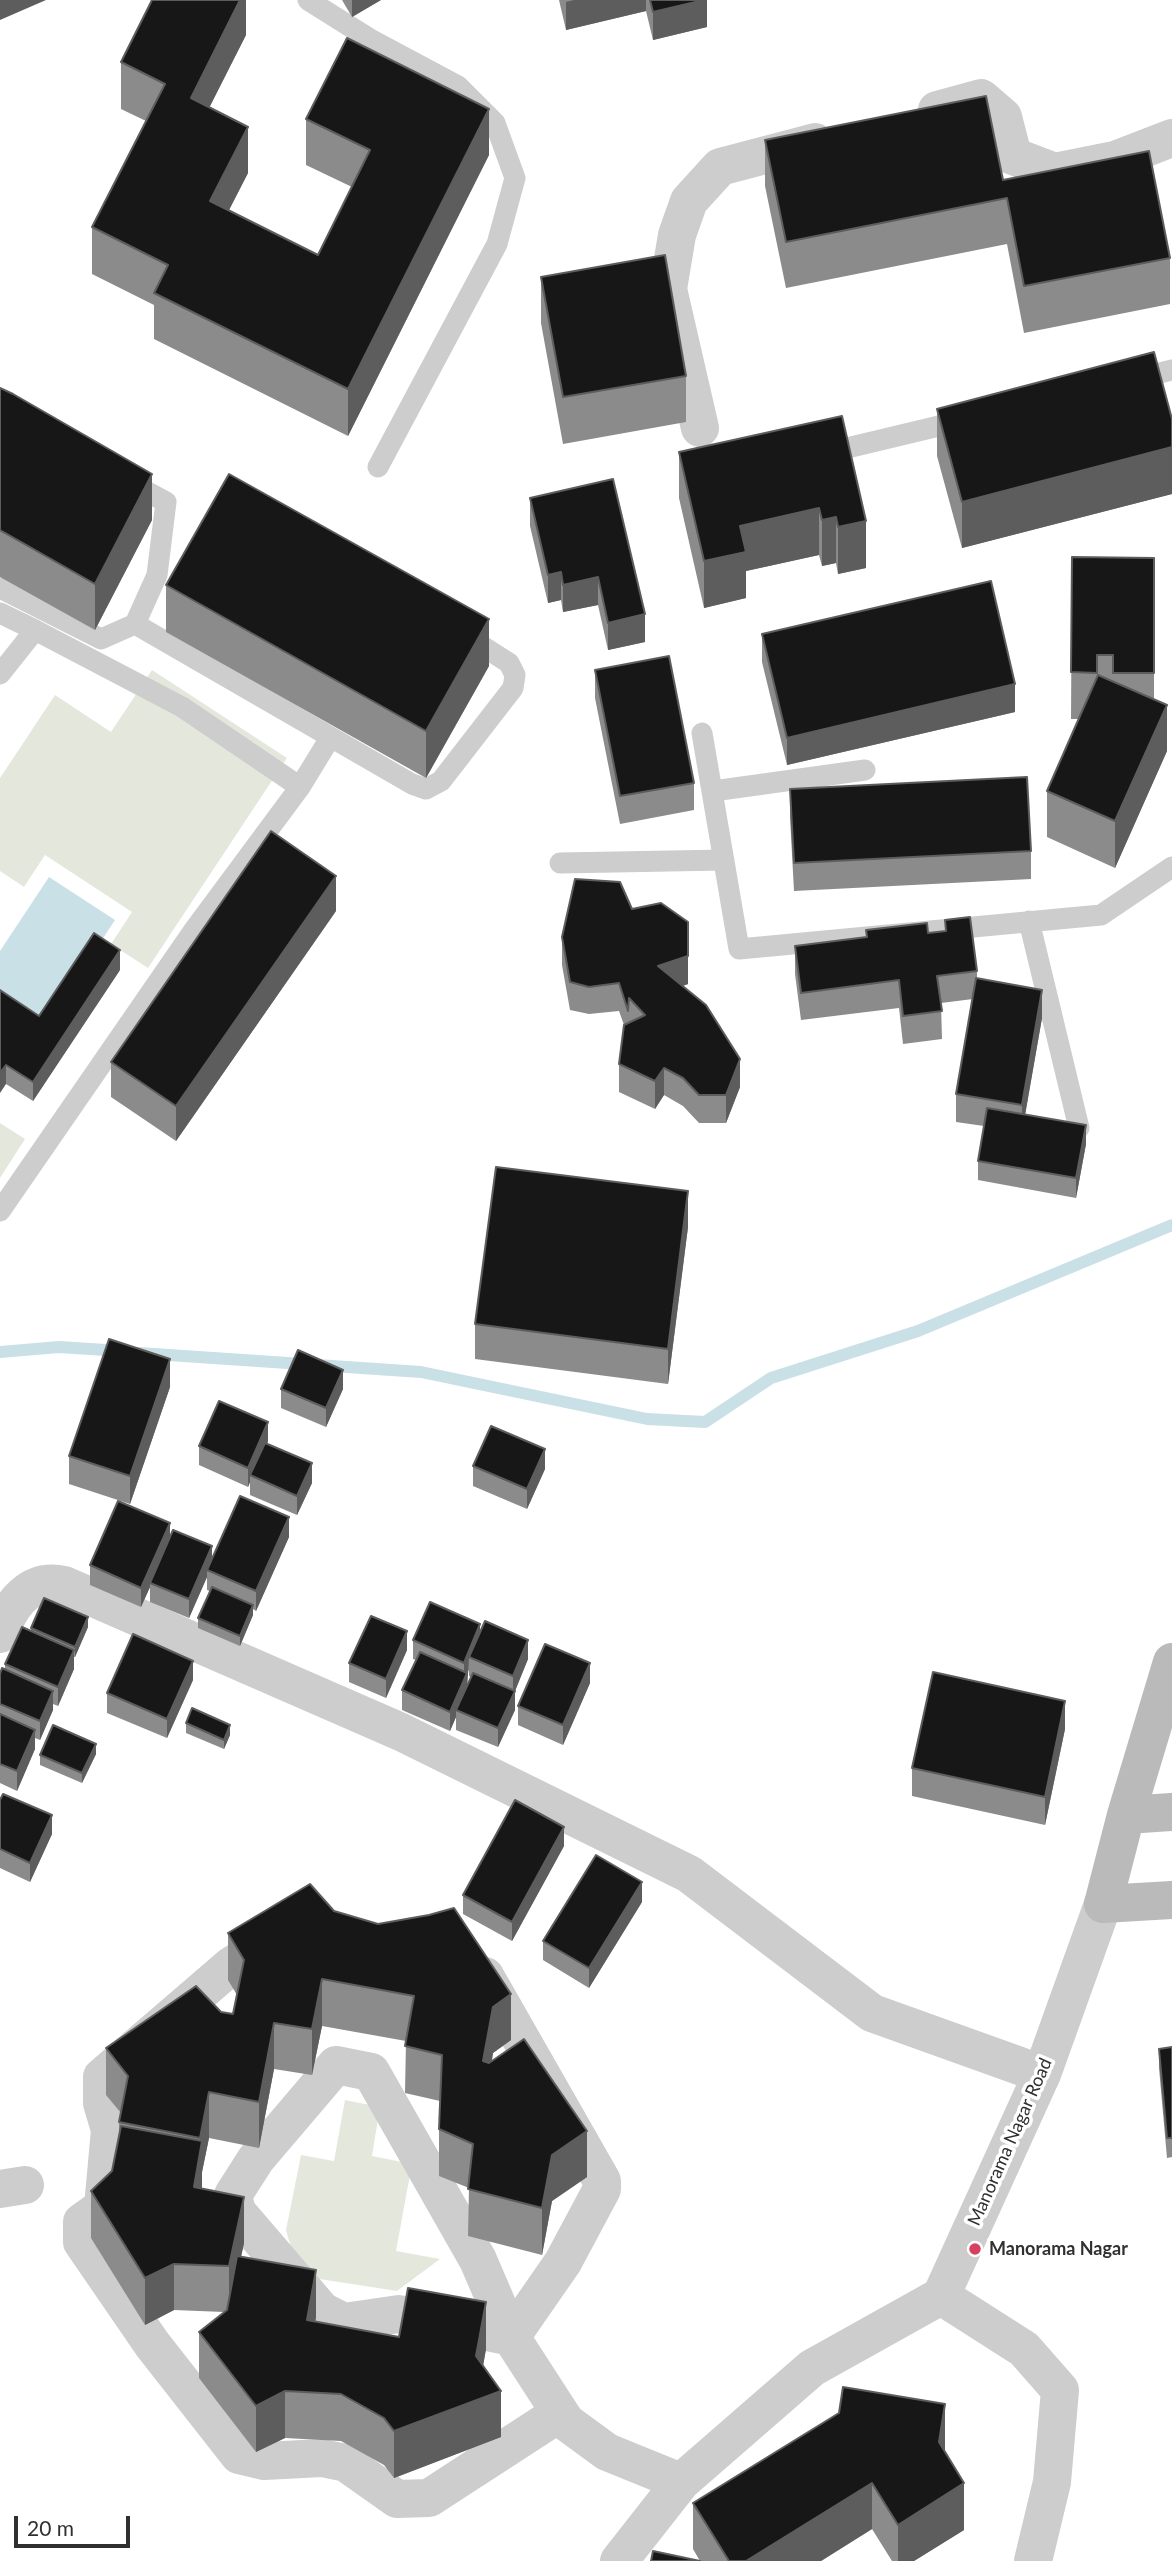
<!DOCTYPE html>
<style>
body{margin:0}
#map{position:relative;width:1172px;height:2561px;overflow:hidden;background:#fff;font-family:Lato,sans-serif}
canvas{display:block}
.scale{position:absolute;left:14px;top:2516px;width:116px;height:32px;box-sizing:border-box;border:4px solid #303030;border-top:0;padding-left:9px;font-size:21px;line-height:24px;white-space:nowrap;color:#303030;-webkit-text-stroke:5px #fff;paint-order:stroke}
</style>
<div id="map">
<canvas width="1172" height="2561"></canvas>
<div class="scale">20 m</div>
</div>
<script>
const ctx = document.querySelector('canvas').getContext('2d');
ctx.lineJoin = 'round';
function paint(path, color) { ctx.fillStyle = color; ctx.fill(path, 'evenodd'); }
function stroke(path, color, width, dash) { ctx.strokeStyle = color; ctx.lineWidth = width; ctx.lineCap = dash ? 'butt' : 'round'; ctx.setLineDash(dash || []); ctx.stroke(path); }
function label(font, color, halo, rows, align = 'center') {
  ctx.font = font + ' Lato,sans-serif'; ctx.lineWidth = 7; ctx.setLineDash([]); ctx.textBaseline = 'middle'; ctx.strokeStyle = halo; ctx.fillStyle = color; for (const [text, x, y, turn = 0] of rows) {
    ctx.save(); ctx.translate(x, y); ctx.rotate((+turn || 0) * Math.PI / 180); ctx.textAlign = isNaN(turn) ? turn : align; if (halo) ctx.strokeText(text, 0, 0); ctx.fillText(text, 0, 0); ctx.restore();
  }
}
paint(new Path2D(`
 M152,670L287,758L148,968L111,944L132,912L45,855L24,887L0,871V778L55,695L111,732Z
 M0,1123L25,1139L0,1178Z
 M345,2100L380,2107L372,2156L412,2164L396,2251L440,2259L397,2291L313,2278L292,2251L286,2230L301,2155L334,2161Z`), '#e4e8dc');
paint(new Path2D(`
 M49,877L115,920L39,1035L0,1010V951Z`), '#cae0e7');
stroke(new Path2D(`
 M0,1352L59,1347L121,1351
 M139,1353L421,1372L647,1419L705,1422L771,1378L918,1331L1172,1225`), '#cae0e7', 12);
stroke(new Path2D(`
 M308,0L370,39L458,86L495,123L515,178L497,244L378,467
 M1132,380L1172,370
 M822,454L964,420
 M0,588L101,639L135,624L157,575L166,502L129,482
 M0,613L35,630
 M135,624L412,784L426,789L441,781L513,688L515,675L509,663L465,635
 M0,674L35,630L182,707L300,787
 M702,733L739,949L1101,915L1172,867
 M713,791L865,770
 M560,863L724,860
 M1029,921L1079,1128
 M0,1211L194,930L300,787L330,738`), '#cdcdcd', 21);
stroke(new Path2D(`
 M937,110L981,98L1003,117L1013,156L1055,172L1115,160L1172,138
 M700,428L668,289L677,235L689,201L720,167L815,142
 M0,1634C10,1604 30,1577 64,1585L401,1732L689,1874L872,2013L1042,2074
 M272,1941L232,1965L102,2077V2103L110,2130L103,2207L82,2222V2242L152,2344L239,2455L264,2461L322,2458L346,2463L397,2499L429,2498L560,2413
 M485,1976L602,2181V2189L563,2262L511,2337
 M0,2189L25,2185
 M941,2296L1024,2349L1060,2390L1052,2482L1033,2561
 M511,2337L478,2260L371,2072L336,2065L256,2159L233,2195L237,2212L322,2311L344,2322L399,2314L511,2337L566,2422L607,2452L681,2482
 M619,2561L681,2482L812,2368L941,2296L1042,2074L1103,1904`), '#cdcdcd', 38);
stroke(new Path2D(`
 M1172,1662L1126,1815L1103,1904L1172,1900
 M1126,1815L1172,1812`), '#bababa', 38);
paint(new Path2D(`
 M246,0V35L209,107L248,173L229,210L318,255L352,187L306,165V119L489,155L348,436L154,339V305L92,274V227L146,121L121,109V62Z
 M342,0H381L352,17Z
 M559,0H707V27L653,40L646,11L566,30Z
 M765,140L1003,180L1170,258V304L1024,333L1007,244L786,288L765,186Z
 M541,277L686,376V422L563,444L541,323Z
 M0,388L152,520L95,630L0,577Z
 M937,409L1172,419V494L962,548L937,456Z
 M842,416L866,568L838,574L836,563L822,566L819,555L746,571V598L704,608L679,498V452Z
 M613,479L645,642L608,650L598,605L563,612L561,600L548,603L530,526V498Z
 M1072,557L1154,558V699L1167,751L1115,868L1047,837V791L1079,719H1071Z
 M166,585L489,666L426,778L166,632Z
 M762,634L1015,712L787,765L762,662Z
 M595,670L694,783V810L620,824L595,698Z
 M790,789L1031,851V879L794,891L790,817Z
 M632,909L688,984L683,986L740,1087L726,1123H699L683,1106L664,1095L655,1109L619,1092V1064L624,1025L619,1011L589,1014L570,1010L562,965V937Z
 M336,911L176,1141L111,1097V1062Z
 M945,920L977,971V979L1042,1018L1025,1114L1086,1144L1076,1198L978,1180V1161L984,1126L956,1122V1094L973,999L941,1003L942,1039L903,1044L899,1008L801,1020L795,974V946L866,937V930L928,933L945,931Z
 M120,970L33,1101L6,1084L0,990L39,1016Z
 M688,1227L668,1384L475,1359V1324Z
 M170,1387L130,1504L69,1484V1456Z
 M281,1389H343L326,1427L281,1408Z
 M268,1441L267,1444L312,1483L297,1515L250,1495V1482L248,1487L199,1465V1446Z
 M473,1466L545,1469L527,1509L473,1486Z
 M289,1537L256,1611L253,1609V1615L240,1646L198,1628V1618L210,1591L207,1590V1577L189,1618L150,1602V1587L141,1607L90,1585V1565L170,1539L212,1559Z
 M88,1627L75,1657H74V1669L58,1706L53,1704V1710L40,1740L35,1738V1749L17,1791L0,1783V1674L5,1669V1664L31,1630V1628Z
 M480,1631L528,1659L515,1691V1710L498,1747L456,1730V1717L450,1731L402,1710V1690L416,1660L413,1659V1640ZM469,1670V1676L471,1677L467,1686V1673Z
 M407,1650L386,1698L349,1682V1663Z
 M193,1680L167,1738L107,1713V1693Z
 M590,1683L563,1745L518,1725V1706Z
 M186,1723L230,1735L224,1749L186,1733Z
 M1065,1729L1045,1825L912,1796V1768Z
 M96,1754L82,1783L40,1765V1755Z
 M0,1800L52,1834L30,1882L0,1868Z
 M564,1846L512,1941L463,1914V1895Z
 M642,1902L589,1988L543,1960V1941Z
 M334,1911L511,2040L493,2053L492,2061L587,2177L552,2201L542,2255L468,2236L469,2188L439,2176V2129L440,2101L405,2093L406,2041L322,2026L312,2075L274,2069L259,2148L209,2138L202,2172V2188L244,2243L241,2257L316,2317L315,2322L399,2337L486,2349L483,2366L501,2437L394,2478L384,2465L341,2441L285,2438L256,2452L199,2378V2332L224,2312L174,2310L145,2325L91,2238V2191L112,2171L119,2138V2122L121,2113L106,2095V2048L221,2012L233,2014L237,1995L228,1980V1933Z
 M1172,2047V2157L1167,2158L1159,2068V2049Z
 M945,2451L964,2530L914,2561H892L872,2529L821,2561H700L693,2549V2503Z`), '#8b8b8b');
paint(new Path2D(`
 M0,0H46L0,20Z
 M240,0H246V35L191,144V98Z
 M352,0H381L352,17Z
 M574,0H646V11L566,30V2Z
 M704,0H707V27L653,40V12Z
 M489,109V155L348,436V389Z
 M248,127V173L210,247V201Z
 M1172,447V494L962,548V502Z
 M152,474V520L95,630V584Z
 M819,508V555L746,571V598L704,608V561L740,526Z
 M836,517V563L822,566V520Z
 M866,521V568L838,574V527Z
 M561,572V600L548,603V575Z
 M598,577V605L563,612V585Z
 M645,614V642L608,650V623Z
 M489,619V666L426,778V731Z
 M1015,684V712L787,765V738Z
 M1167,705V751L1115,868V821Z
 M336,876V911L176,1141V1106Z
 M688,922V984L658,994V966Z
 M120,950V970L33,1101V1082Z
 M1042,990V1018L1022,1133V1105Z
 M740,1059V1087L726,1123V1095Z
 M6,1065V1084L0,1093V1073Z
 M664,1068V1095L655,1109V1081Z
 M1086,1125V1144L1076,1198V1178Z
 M688,1191V1227L668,1384V1349Z
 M170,1359V1387L130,1504V1476Z
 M343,1370V1389L326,1427V1408Z
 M268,1422V1441L253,1476L250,1475V1482L248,1487V1468Z
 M545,1449V1469L527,1509V1489Z
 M312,1463V1483L297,1515V1496Z
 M289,1517V1537L256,1611V1591Z
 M170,1523V1542L150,1583V1587L141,1607V1588Z
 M212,1546V1566L207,1570V1577L189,1618V1599Z
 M253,1605V1615L240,1646V1636Z
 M88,1617V1627L75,1657V1647Z
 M480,1624V1644L469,1657L467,1692L456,1710V1717L450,1731V1712L464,1681V1663Z
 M407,1631V1650L386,1698V1679Z
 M528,1640V1659L515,1691V1710L498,1747V1728L513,1695V1676Z
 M74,1650V1669L58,1706V1687Z
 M193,1661V1680L167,1738V1719Z
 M590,1663V1683L563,1745V1725Z
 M53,1691V1710L40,1740V1721Z
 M1065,1701V1729L1045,1825V1797Z
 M230,1725V1735L224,1749V1740Z
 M35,1730V1749L17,1791V1771Z
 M96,1744V1754L82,1783V1773Z
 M52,1815V1834L30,1882V1863Z
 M564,1827V1846L512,1941V1922Z
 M642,1882V1902L589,1988V1968Z
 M322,1979V2026L312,2075V2029Z
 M511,1994V2040L493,2053L483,2107V2061L493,2007Z
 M274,2023V2069L259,2148V2102Z
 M209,2092V2138L202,2172V2188L194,2233V2187L200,2154V2138Z
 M587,2131V2177L552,2201L542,2255V2208L552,2155Z
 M244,2197V2243L229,2312V2266Z
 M174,2264V2310L145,2325V2278Z
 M316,2270V2317L307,2367V2320Z
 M486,2302V2349L477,2400L501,2391V2437L394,2478V2431L476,2356Z
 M285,2391V2438L256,2452V2406Z
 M945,2404V2451L939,2442Z
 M872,2483V2529L821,2561H746Z
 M964,2483V2530L914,2561H898V2525Z`), '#5d5d5d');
const building = new Path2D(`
 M152,0H240L191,98L248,127L210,201L318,255L370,150L306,119L347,38L489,109L348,389L154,293L168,265L92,227L165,84L121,62Z
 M650,0H704L653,12Z
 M986,96L1003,180L1149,151L1170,258L1024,286L1007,198L786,242L765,140Z
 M665,255L686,376L563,397L541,277Z
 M1154,352L1172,419V447L962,502L937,409Z
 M0,388L13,394L152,474L95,584L0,530Z
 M842,416L866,521L838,527L836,517L822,520L819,508L740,526L746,552L704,561L679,452Z
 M229,474L489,619L426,731L166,585Z
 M613,479L645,614L608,623L598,577L563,585L561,572L548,575L530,498Z
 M1072,557L1154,558V673H1113V655H1097V673L1071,672Z
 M991,581L1015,684L787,738L762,634Z
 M669,656L694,783L620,796L595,670Z
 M1098,675L1167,705L1115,821L1047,791Z
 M1027,777L1031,851L794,863L790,789Z
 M271,831L336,876L176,1106L111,1062Z
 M575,879L620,882L632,909L661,903L688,922V956L658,966L706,1005L740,1059L726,1095H699L683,1078L664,1068L655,1081L619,1064L624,1025L645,1015L629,998L628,1011L619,983L589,987L570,982L562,937Z
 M970,917L977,971L937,976L942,1011L903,1016L899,980L801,993L795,946L867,937L866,930L927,923L928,933L946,931L945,920Z
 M94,933L120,950L33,1082L6,1065L0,1073V990L39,1016Z
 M976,978L1042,990L1022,1105L956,1094Z
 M987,1108L1086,1125L1076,1178L978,1161Z
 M496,1167L688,1191L668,1349L475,1324Z
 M109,1339L170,1359L130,1476L69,1456Z
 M298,1350L343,1370L326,1408L281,1389Z
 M219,1401L268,1422L248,1468L199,1446Z
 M491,1426L545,1449L527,1489L473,1466Z
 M265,1443L312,1463L297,1496L250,1475Z
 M240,1496L289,1517L256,1591L207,1570Z
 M118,1501L170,1523L141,1588L90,1565Z
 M173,1530L212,1546L189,1599L150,1583Z
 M212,1587L253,1605L240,1636L198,1618Z
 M44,1598L88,1617L75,1647L31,1628Z
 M430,1602L480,1624L464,1663L413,1640Z
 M371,1616L407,1631L386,1679L349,1663Z
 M485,1621L528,1640L513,1676L469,1657Z
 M22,1627L74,1650L58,1687L5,1664Z
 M133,1634L193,1661L167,1719L107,1693Z
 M545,1644L590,1663L563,1725L518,1706Z
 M420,1652L467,1673L450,1712L402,1690Z
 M2,1668L53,1691L40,1721L0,1704V1674Z
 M933,1672L1065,1701L1045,1797L912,1768Z
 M473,1673L515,1691L498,1728L456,1710Z
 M192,1708L230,1725L224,1740L186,1723Z
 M0,1714L35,1730L17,1771L0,1764Z
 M53,1725L96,1744L82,1773L40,1755Z
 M3,1794L52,1815L30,1863L0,1849V1800Z
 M515,1800L564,1827L512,1922L463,1895Z
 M596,1855L642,1882L589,1968L543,1941Z
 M310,1884L334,1911L378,1924L429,1915L454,1908L511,1994L493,2007L483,2061L489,2063L524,2039L587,2131L552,2155L542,2208L468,2189L473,2144L439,2129L442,2055L405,2046L414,1996L322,1979L312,2029L274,2023L259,2102L209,2092L200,2138L119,2122L128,2076L106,2048L196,1986L221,2012L233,2014L244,1960L228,1933Z
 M1172,2047V2138H1167L1159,2049Z
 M121,2126L202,2141L194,2187L244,2197L229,2266L174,2264L145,2278L91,2191L112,2171Z
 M237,2256L316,2270L307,2320L399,2337L408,2288L486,2302L476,2356L501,2391L394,2431L384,2418L341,2394L285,2391L256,2406L199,2332L227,2310Z
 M843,2387L945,2404L939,2442L964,2483L898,2525L872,2483L746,2561H729L693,2503L839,2413Z
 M653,2551L700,2561H651Z`);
paint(building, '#171717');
stroke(building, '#5d5d5d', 2);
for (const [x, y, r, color] of [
 [975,2249,7,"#d7415e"]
]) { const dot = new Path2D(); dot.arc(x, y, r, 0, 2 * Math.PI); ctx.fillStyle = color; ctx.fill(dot); stroke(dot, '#fff', 2.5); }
label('18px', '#303030', '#fff', [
 ["Manorama Nagar Road",1010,2142,-66]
]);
label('bold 18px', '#303030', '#fff', [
 ["Manorama Nagar",989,2249]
], 'left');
</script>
